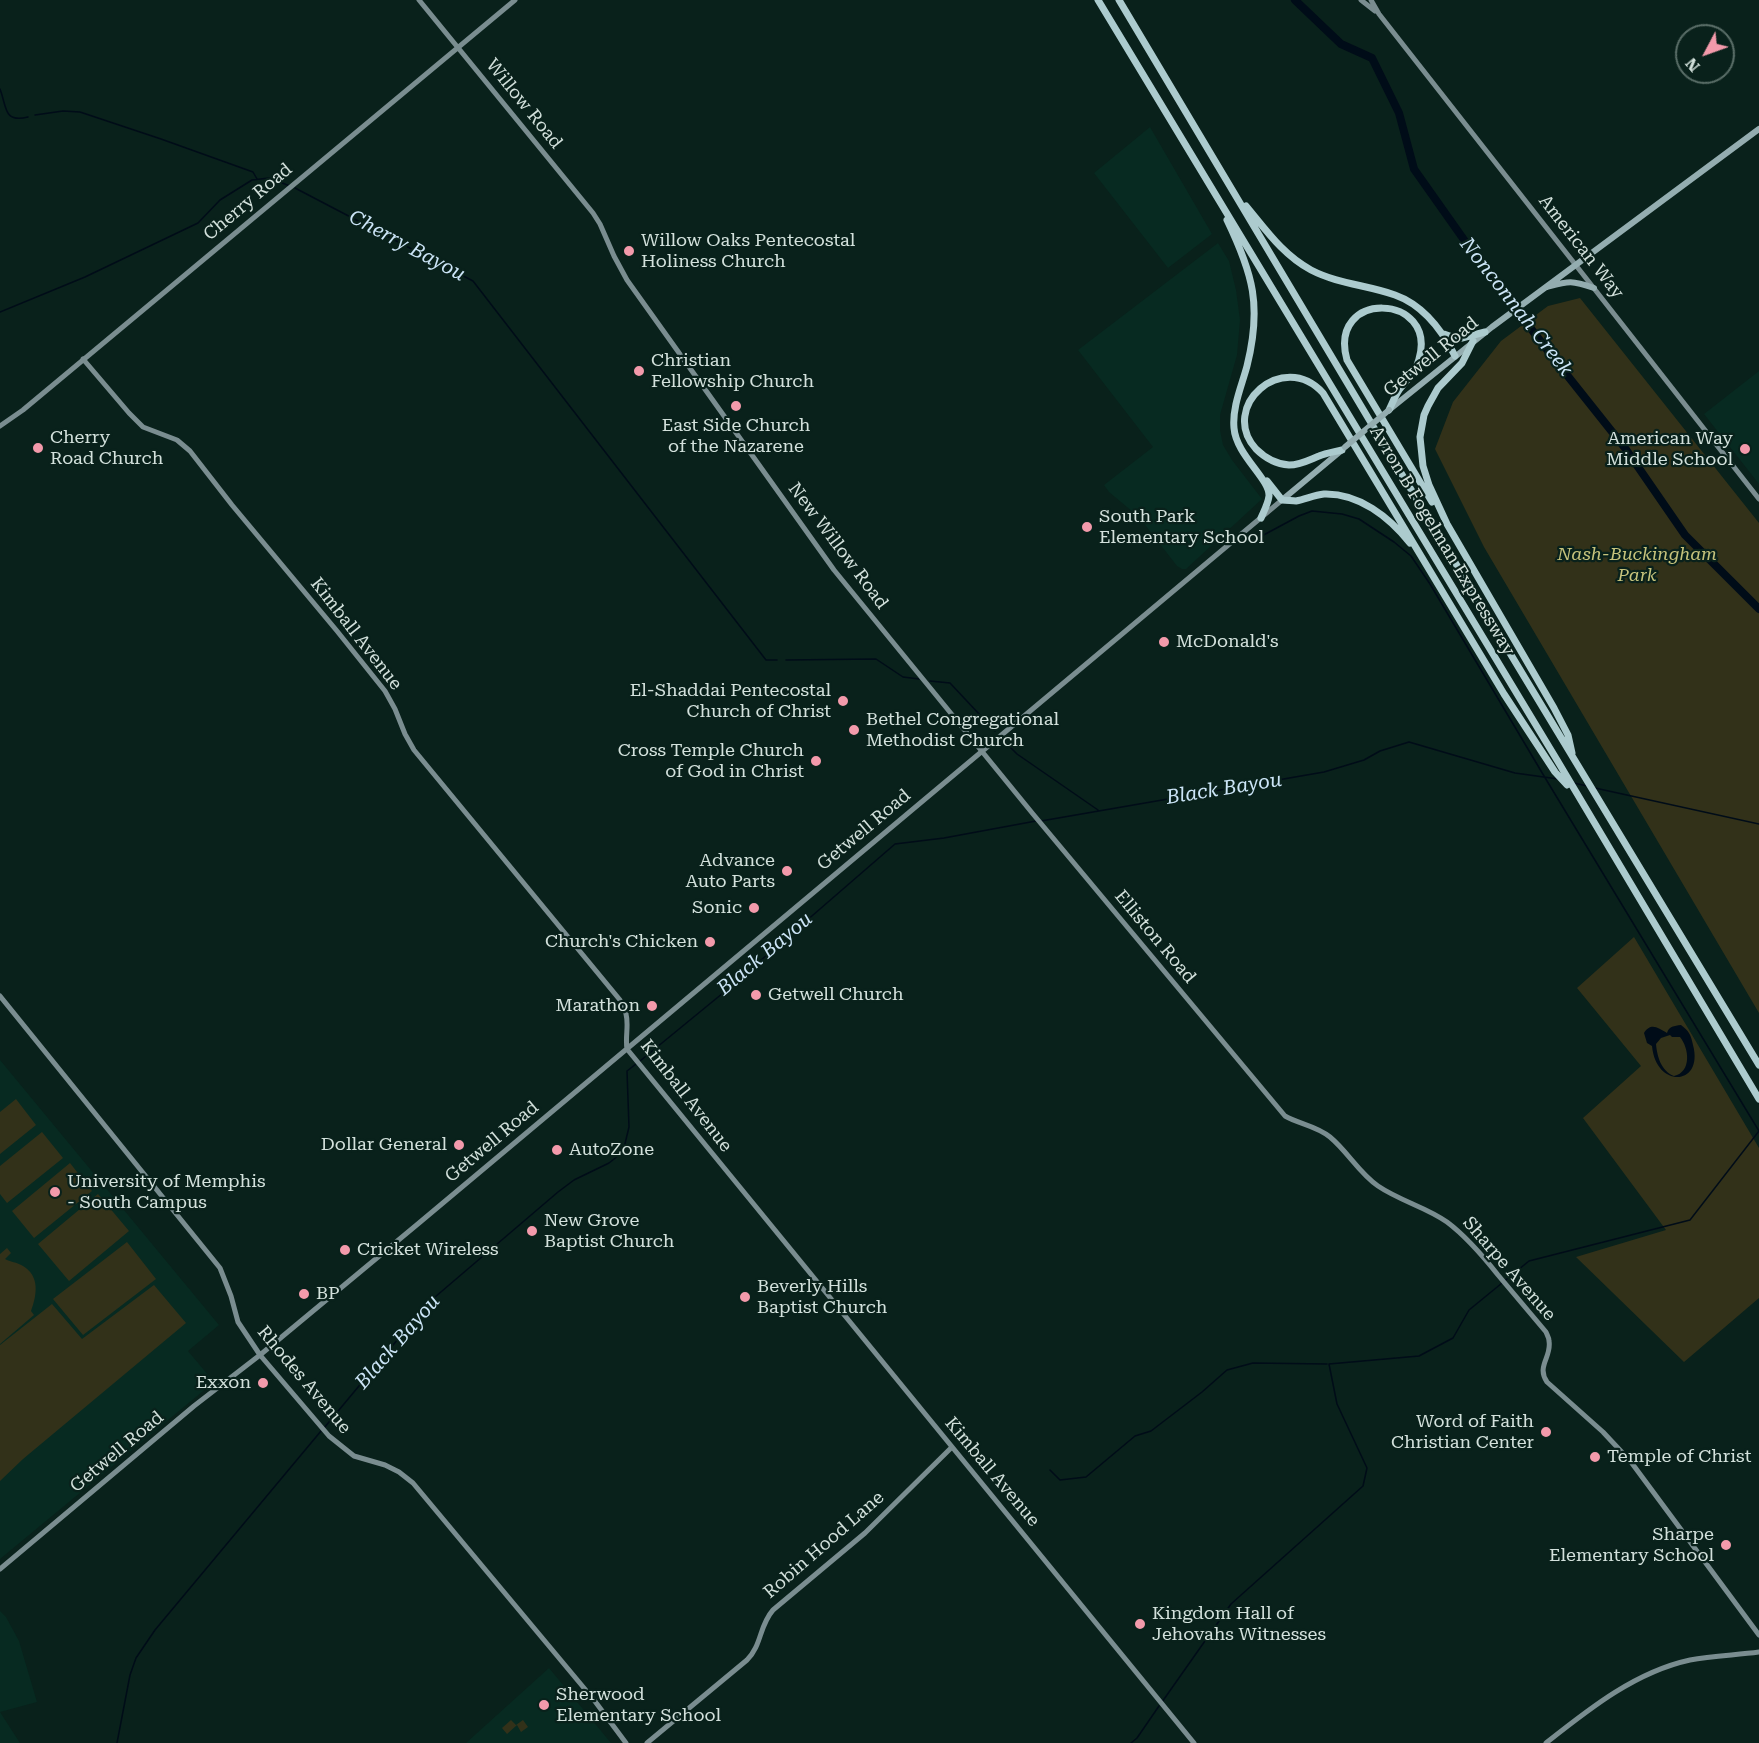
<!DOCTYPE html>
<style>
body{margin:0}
#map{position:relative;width:1759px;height:1743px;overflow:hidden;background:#09211b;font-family:"Roboto Serif",serif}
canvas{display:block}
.north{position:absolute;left:1675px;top:24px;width:60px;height:60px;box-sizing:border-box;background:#09211b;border:2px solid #5a6e68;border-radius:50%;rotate:229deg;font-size:16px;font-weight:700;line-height:24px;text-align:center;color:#d3e1dc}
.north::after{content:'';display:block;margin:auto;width:21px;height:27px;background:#f39aab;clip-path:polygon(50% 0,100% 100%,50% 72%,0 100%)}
</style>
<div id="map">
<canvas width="1759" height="1743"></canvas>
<div class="north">N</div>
</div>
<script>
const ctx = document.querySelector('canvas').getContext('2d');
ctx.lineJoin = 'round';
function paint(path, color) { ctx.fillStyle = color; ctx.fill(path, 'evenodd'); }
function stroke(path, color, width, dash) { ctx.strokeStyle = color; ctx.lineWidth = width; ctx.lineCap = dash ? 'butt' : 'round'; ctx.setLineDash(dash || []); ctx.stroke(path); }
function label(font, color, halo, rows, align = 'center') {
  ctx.font = font + ' "Roboto Serif",serif'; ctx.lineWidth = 4.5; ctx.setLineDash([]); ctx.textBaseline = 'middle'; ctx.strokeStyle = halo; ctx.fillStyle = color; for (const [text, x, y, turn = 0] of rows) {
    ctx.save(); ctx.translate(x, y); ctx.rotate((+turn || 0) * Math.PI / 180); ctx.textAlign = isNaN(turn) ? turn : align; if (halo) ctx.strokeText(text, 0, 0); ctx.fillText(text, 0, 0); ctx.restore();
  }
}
paint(new Path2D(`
 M1150,127L1212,234L1168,268L1094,173Z
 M1218,243L1229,261L1236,290L1240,320L1237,355L1220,415V430L1223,445L1232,460L1262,499L1186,569H1182L1177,566L1139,517L1109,492L1104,485L1153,447L1078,350Z
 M1759,371V484L1704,414Z
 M0,1060L219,1325L188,1351L214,1382L0,1559Z
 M0,1611L6,1617L19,1641L37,1702L0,1712L20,1743H0Z
 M549,1668L611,1743H466Z`), '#072a21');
paint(new Path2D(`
 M1580,298L1759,523V1013L1484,547L1435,449L1453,402L1501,341L1548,306Z
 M1634,937L1759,1148V1298L1684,1362L1576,1257L1666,1230L1583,1118L1641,1066L1577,988Z
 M16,1099L36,1125L0,1154V1112Z
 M42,1132L63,1158L7,1203L0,1194V1166Z
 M70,1163L92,1191L34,1238L12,1211Z
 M98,1194L129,1231L69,1281L38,1244Z
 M127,1242L156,1279L83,1335L53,1299Z
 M7,1248L11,1253L5,1259C10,1262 17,1262 23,1266C40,1276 37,1295 31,1311L34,1315L0,1344V1254Z
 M154,1285L186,1323L23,1459L0,1481V1345L52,1304L82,1339Z
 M511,1720L516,1725L523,1720L528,1727L521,1732L517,1725L507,1734L502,1728Z`), '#323119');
paint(new Path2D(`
 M1681,1025C1689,1031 1691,1035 1693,1045C1704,1086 1656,1089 1652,1046L1647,1043L1644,1033C1651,1022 1658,1028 1667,1033C1669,1026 1674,1026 1681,1025ZM1670,1035L1672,1037H1680C1689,1048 1692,1072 1674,1076C1661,1071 1657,1056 1656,1044L1661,1038Z`), '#000c18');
stroke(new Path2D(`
 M0,89C7,107 3,123 28,117
 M35,115L63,111L80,112L161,139L253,172L257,179
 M295,188L473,281L766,660H777
 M0,312L85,277L198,223L220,200L252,180L269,178L290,186
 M1258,538L1299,516L1312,511L1342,514L1359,519L1394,542L1411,556L1430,584L1544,776L1759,1131
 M786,660L876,659L903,677L919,679
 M930,681L950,683L995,731
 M1004,741L1017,754L1098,810
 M1574,783L1587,786
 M1595,788L1759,824
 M1041,821L1324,772L1364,760L1380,751L1409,742L1515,773L1558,779
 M640,1061L723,993L895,844L944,838L1036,821
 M324,1428L428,1303L558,1192L574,1180L609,1163L623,1152L629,1127L627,1071L636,1064
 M1050,1470L1060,1480L1086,1477L1135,1436L1151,1431L1202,1392L1227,1370L1253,1363L1327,1364
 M1162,1702L1231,1604L1363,1486L1367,1468L1337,1404L1329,1364L1419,1356L1453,1338L1469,1310L1529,1261L1690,1220L1759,1131
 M117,1743L130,1675L136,1658L155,1630L321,1431
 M1131,1743L1137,1738L1159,1706`), '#000c18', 1.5);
stroke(new Path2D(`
 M1295,0L1341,44L1372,58L1399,113L1414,169L1479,261L1555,360L1625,448L1685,535L1759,609`), '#000c18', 8);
stroke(new Path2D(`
 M419,0L593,213L600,224L614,256L627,280L834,570L1033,814L1285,1116C1299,1124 1317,1126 1330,1137C1348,1152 1359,1173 1378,1186C1400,1201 1426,1207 1447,1222C1467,1237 1483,1256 1498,1275C1514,1294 1530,1313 1546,1332C1547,1335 1549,1337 1549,1341C1552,1357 1536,1366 1547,1382L1603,1432L1631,1462L1759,1635
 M1361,0L1375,11
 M1371,0L1379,14L1759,499
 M83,359L129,413L143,427L177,440L190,451L232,505L337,631L385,691L395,709L405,734L414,750L620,1000C622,1004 625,1009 626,1014C629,1025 625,1037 627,1049L1194,1743
 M0,426L23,410L515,0
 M0,996L220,1268L231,1296L238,1322L260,1355L329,1436L354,1456L385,1465L399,1472L413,1483L594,1700L626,1743
 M0,1569L194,1406L260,1355L419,1223L1282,500
 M647,1743L747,1660C762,1645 759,1626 773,1610L865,1533L952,1447
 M1546,1743C1589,1709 1635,1672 1690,1660C1712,1656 1736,1655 1759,1652`), '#7a8d90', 5);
stroke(new Path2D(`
 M1547,287C1569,281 1571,280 1594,288
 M1389,410L1492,327L1759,129
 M1282,500L1342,450`), '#94adb0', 6);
stroke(new Path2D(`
 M1098,0L1557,760L1759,1099
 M1119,0L1395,463L1759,1065
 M1246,206C1266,230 1283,255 1311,270C1338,284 1367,285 1395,295C1423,305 1442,330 1455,356
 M1227,220C1253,274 1262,306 1247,366C1242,385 1232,407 1234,428C1236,455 1270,479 1269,496C1268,504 1264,511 1261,518
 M1444,334L1458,339L1485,332
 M1473,341L1462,363L1438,388L1428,406L1424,415L1420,437L1423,466L1429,485L1447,524L1554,708L1568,735L1572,753
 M1389,410C1392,404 1395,396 1399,390C1407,379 1416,372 1419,359C1438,293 1327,289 1347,360L1432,502
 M1342,450C1334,452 1326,453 1319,456C1309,460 1300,465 1289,465C1276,464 1265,458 1256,449C1218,407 1283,349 1323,393L1504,694L1555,772L1567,785
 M1267,481L1282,500C1287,500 1292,501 1296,501C1306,499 1314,495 1324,494C1359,493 1389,517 1410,543`), '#accbce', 7);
stroke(new Path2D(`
 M1345,447L1389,410`), '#94adb0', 6);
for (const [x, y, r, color] of [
 [629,251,6,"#f39aab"],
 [639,371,6,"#f39aab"],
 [736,406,6,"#f39aab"],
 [38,448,6,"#f39aab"],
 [1745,449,6,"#f39aab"],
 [1087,527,6,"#f39aab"],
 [1164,642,6,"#f39aab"],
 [843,701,6,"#f39aab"],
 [854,730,6,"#f39aab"],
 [816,761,6,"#f39aab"],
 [787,871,6,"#f39aab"],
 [754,908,6,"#f39aab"],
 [710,942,6,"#f39aab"],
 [756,995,6,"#f39aab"],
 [652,1006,6,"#f39aab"],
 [459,1145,6,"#f39aab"],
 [557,1150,6,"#f39aab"],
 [55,1192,6,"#f39aab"],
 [532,1231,6,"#f39aab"],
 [345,1250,6,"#f39aab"],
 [304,1294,6,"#f39aab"],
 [745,1297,6,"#f39aab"],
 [263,1383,6,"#f39aab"],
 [1546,1432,6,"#f39aab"],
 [1595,1457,6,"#f39aab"],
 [1726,1545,6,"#f39aab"],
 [1140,1624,6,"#f39aab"],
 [544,1705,6,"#f39aab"]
]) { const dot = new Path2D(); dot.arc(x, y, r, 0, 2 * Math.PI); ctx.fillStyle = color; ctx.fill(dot); stroke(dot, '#09211b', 2); }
label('18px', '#d3e1dc', '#09211b', [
 ["Willow Road",524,104,51],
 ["Cherry Road",248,202,-40],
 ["American Way",1581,247,52],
 ["Getwell Road",1431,357,-39],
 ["Avron B Fogelman Expressway",1442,541,59],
 ["New Willow Road",838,546,53],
 ["Kimball Avenue",356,634,52],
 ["Getwell Road",864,830,-40],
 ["Elliston Road",1155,937,50],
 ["Kimball Avenue",686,1096,52],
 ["Getwell Road",492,1142,-40],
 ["Sharpe Avenue",1509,1269,49],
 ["Rhodes Avenue",304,1380,50],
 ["Getwell Road",117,1452,-40],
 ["Kimball Avenue",992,1472,50],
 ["Robin Hood Lane",824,1545,-41]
]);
label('18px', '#d3e1dc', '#09211b', [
 ["Willow Oaks Pentecostal",641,241],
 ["Holiness Church",641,262],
 ["Christian",651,361],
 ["Fellowship Church",651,382],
 ["East Side Church",736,426,"center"],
 ["of the Nazarene",736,447,"center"],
 ["Cherry",50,438],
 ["Road Church",50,459],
 ["American Way",1733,439,"right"],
 ["Middle School",1733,460,"right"],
 ["South Park",1099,517],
 ["Elementary School",1099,538],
 ["McDonald's",1176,642],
 ["El-Shaddai Pentecostal",831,691,"right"],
 ["Church of Christ",831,712,"right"],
 ["Bethel Congregational",866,720],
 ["Methodist Church",866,741],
 ["Cross Temple Church",804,751,"right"],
 ["of God in Christ",804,772,"right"],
 ["Advance",775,861,"right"],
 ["Auto Parts",775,882,"right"],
 ["Sonic",742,908,"right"],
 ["Church's Chicken",698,942,"right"],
 ["Getwell Church",768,995],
 ["Marathon",640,1006,"right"],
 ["Dollar General",447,1145,"right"],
 ["AutoZone",569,1150],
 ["University of Memphis",67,1182],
 ["- South Campus",67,1203],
 ["New Grove",544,1221],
 ["Baptist Church",544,1242],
 ["Cricket Wireless",357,1250],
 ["Beverly Hills",757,1287],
 ["Baptist Church",757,1308],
 ["BP",316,1294],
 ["Exxon",251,1383,"right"],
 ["Word of Faith",1534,1422,"right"],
 ["Christian Center",1534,1443,"right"],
 ["Temple of Christ",1607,1457],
 ["Sharpe",1714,1535,"right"],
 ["Elementary School",1714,1556,"right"],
 ["Kingdom Hall of",1152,1614],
 ["Jehovahs Witnesses",1152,1635],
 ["Sherwood",556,1695],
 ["Elementary School",556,1716]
], 'left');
label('italic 18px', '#c6c37c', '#09211b', [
 ["Nash-Buckingham",1637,555],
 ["Park",1637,576]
]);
label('italic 20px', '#cce5f7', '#09211b', [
 ["Cherry Bayou",407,246,28],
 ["Nonconnah Creek",1516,307,52],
 ["Black Bayou",1224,789,-9],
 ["Black Bayou",765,954,-40],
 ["Black Bayou",398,1342,-49]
]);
</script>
